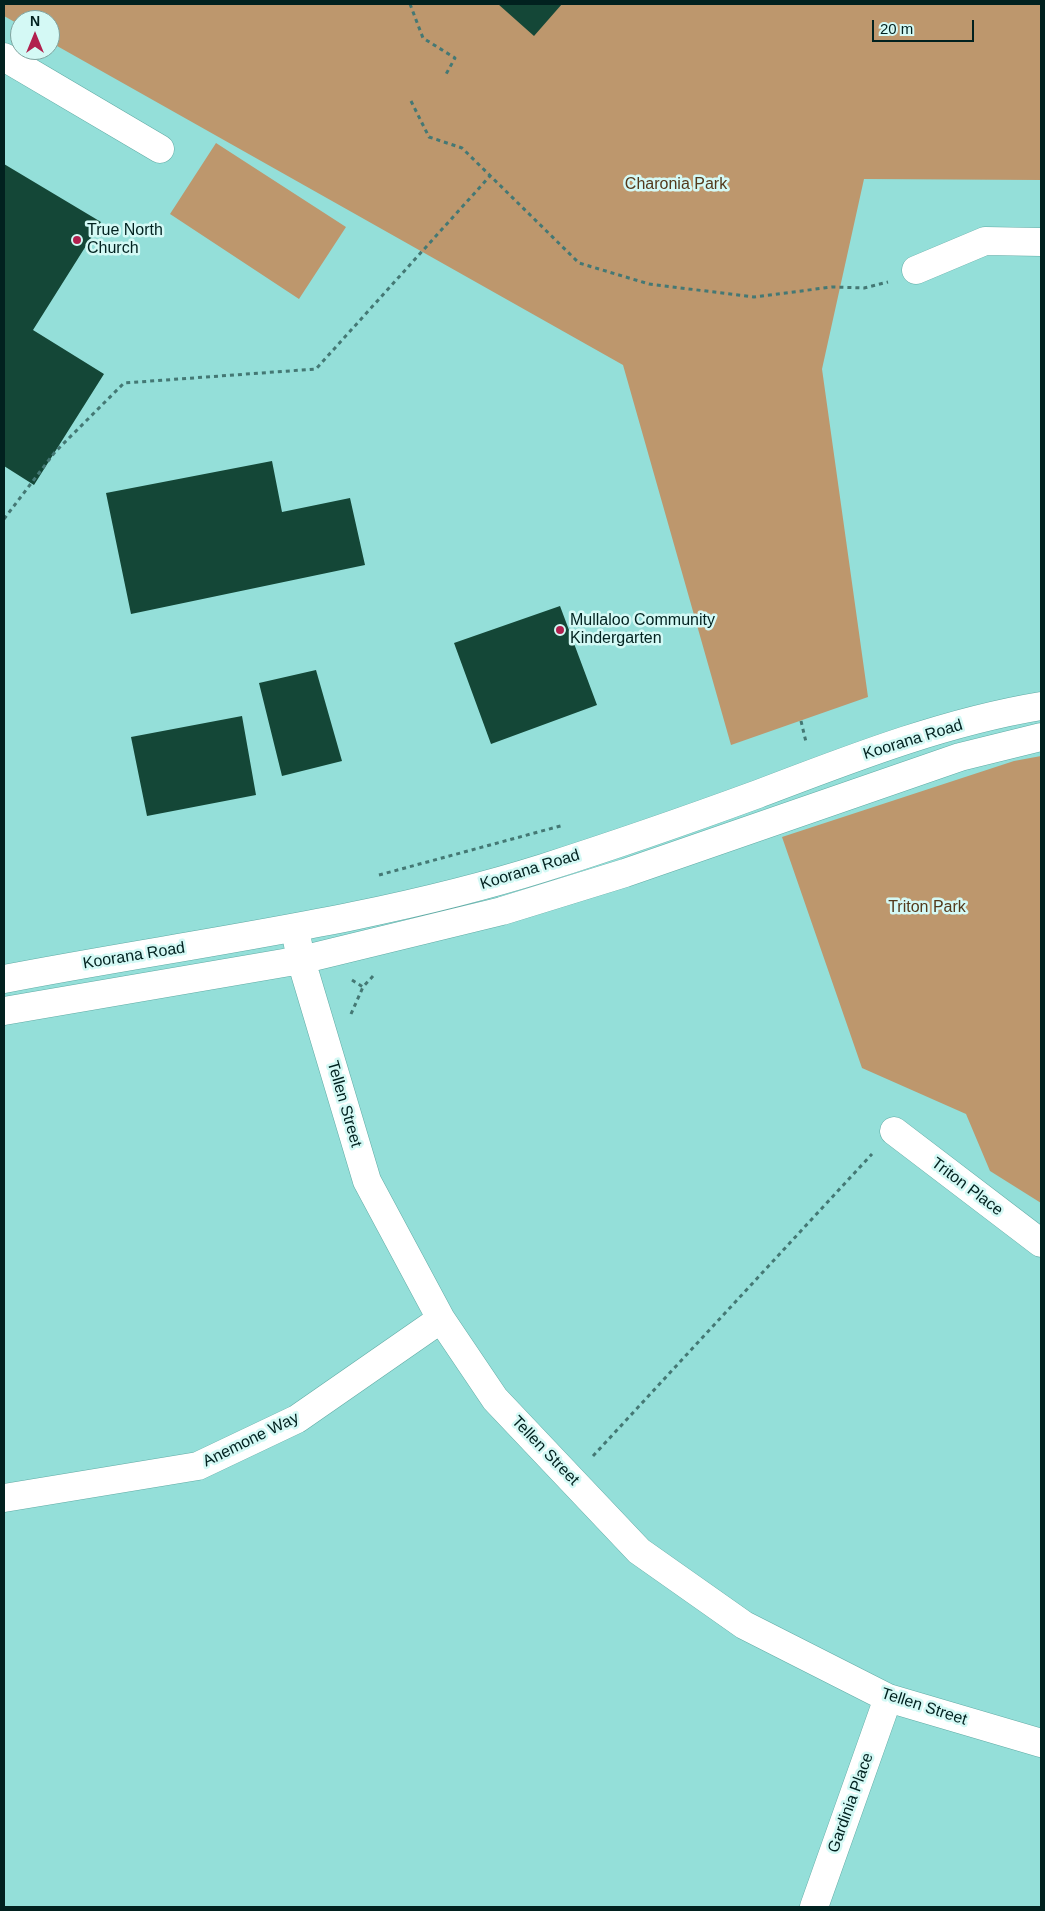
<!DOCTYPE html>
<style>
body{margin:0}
#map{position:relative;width:1045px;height:1911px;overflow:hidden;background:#94dfd9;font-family:Helvetica,sans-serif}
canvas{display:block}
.frame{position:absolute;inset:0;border:5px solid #01211f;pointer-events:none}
.north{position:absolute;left:10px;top:10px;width:50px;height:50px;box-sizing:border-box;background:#d4f9f5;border:1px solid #80a39f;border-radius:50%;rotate:0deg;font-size:14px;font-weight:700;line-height:20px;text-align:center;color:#01211f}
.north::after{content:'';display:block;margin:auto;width:18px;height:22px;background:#b1204e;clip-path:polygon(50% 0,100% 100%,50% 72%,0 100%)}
.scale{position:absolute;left:872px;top:20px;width:102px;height:22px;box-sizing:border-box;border:2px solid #01211f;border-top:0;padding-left:6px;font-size:15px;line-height:18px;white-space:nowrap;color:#01211f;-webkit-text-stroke:4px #d4f9f5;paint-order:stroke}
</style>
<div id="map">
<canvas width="1045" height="1911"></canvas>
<div class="frame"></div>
<div class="north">N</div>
<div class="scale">20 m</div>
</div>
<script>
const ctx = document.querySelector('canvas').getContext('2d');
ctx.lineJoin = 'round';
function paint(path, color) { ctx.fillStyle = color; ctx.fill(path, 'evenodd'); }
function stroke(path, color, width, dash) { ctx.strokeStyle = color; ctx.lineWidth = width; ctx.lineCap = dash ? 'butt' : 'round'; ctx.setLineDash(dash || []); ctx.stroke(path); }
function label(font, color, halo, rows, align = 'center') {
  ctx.font = font + ' Helvetica,sans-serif'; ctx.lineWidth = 5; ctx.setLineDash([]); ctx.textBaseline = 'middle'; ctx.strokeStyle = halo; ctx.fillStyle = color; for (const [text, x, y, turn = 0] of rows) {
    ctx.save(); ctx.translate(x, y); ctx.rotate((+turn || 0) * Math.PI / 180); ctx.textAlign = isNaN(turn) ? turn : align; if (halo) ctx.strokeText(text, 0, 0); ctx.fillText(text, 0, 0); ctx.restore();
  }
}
paint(new Path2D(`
 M4,4H1041V180L864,179L822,369L868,697L731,745L623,365L50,42V20H20V25L4,16Z
 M216,143L346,227L299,299L170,214Z
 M1041,756V1203L990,1171L966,1114L862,1068L782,837L1014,761Z`), '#bd976d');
paint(new Path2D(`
 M498,4H562L534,36Z
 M4,164L101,222L33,330L104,374L34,485L4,466Z
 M272,461L282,512L350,498L365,565L131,614L106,493Z
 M560,606L597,705L491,744L454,643Z
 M316,670L342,761L282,776L259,683Z
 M242,716L256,795L147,816L131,737Z`), '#144737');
const minor = new Path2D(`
 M4,57L160,149
 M916,270L985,241L1041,242
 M295,929L301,960L367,1181L441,1319L495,1399L639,1551L744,1625L888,1698L1041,1743
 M4,979C184,944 368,923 543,868C615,845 687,820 758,794C850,759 944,722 1041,706
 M4,1011L301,960L502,911L625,873L960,757L1041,737
 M894,1131L1041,1243
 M4,1498L198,1466L297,1419L441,1319
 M814,1907L888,1698`);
stroke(minor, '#60aba5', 29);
stroke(new Path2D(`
 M410,4L423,38L455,58L445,76
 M411,101L429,137L462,148L579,263L649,284L754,297L832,287L864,288L888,282
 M4,519L55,452L124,383L316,369L490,176
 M801,721L806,742
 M379,875L564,825
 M352,980L363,987L373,976
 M351,1014L363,987
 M593,1456L872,1154`), '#447874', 3, [4, 4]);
stroke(minor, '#fff', 28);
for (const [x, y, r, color] of [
 [77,240,5,"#b1204e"],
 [560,630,5,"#b1204e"]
]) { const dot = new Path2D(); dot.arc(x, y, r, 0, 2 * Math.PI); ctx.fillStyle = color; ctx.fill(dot); stroke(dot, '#d4f9f5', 2); }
label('16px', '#53391b', '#d4f9f5', [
 ["Charonia Park",676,185],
 ["Triton Park",927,908]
]);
label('16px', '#01211f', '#d4f9f5', [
 ["True North",87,231],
 ["Church",87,249],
 ["Mullaloo Community",570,621],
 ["Kindergarten",570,639]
], 'left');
label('16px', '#01211f', '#d4f9f5', [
 ["Koorana Road",913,740,-17],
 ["Koorana Road",530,870,-17],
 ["Koorana Road",134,956,-9],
 ["Tellen Street",344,1104,74],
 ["Triton Place",967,1187,37],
 ["Anemone Way",251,1440,-26],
 ["Tellen Street",545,1451,46],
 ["Tellen Street",924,1707,18],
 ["Gardinia Place",851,1803,-70]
]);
</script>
